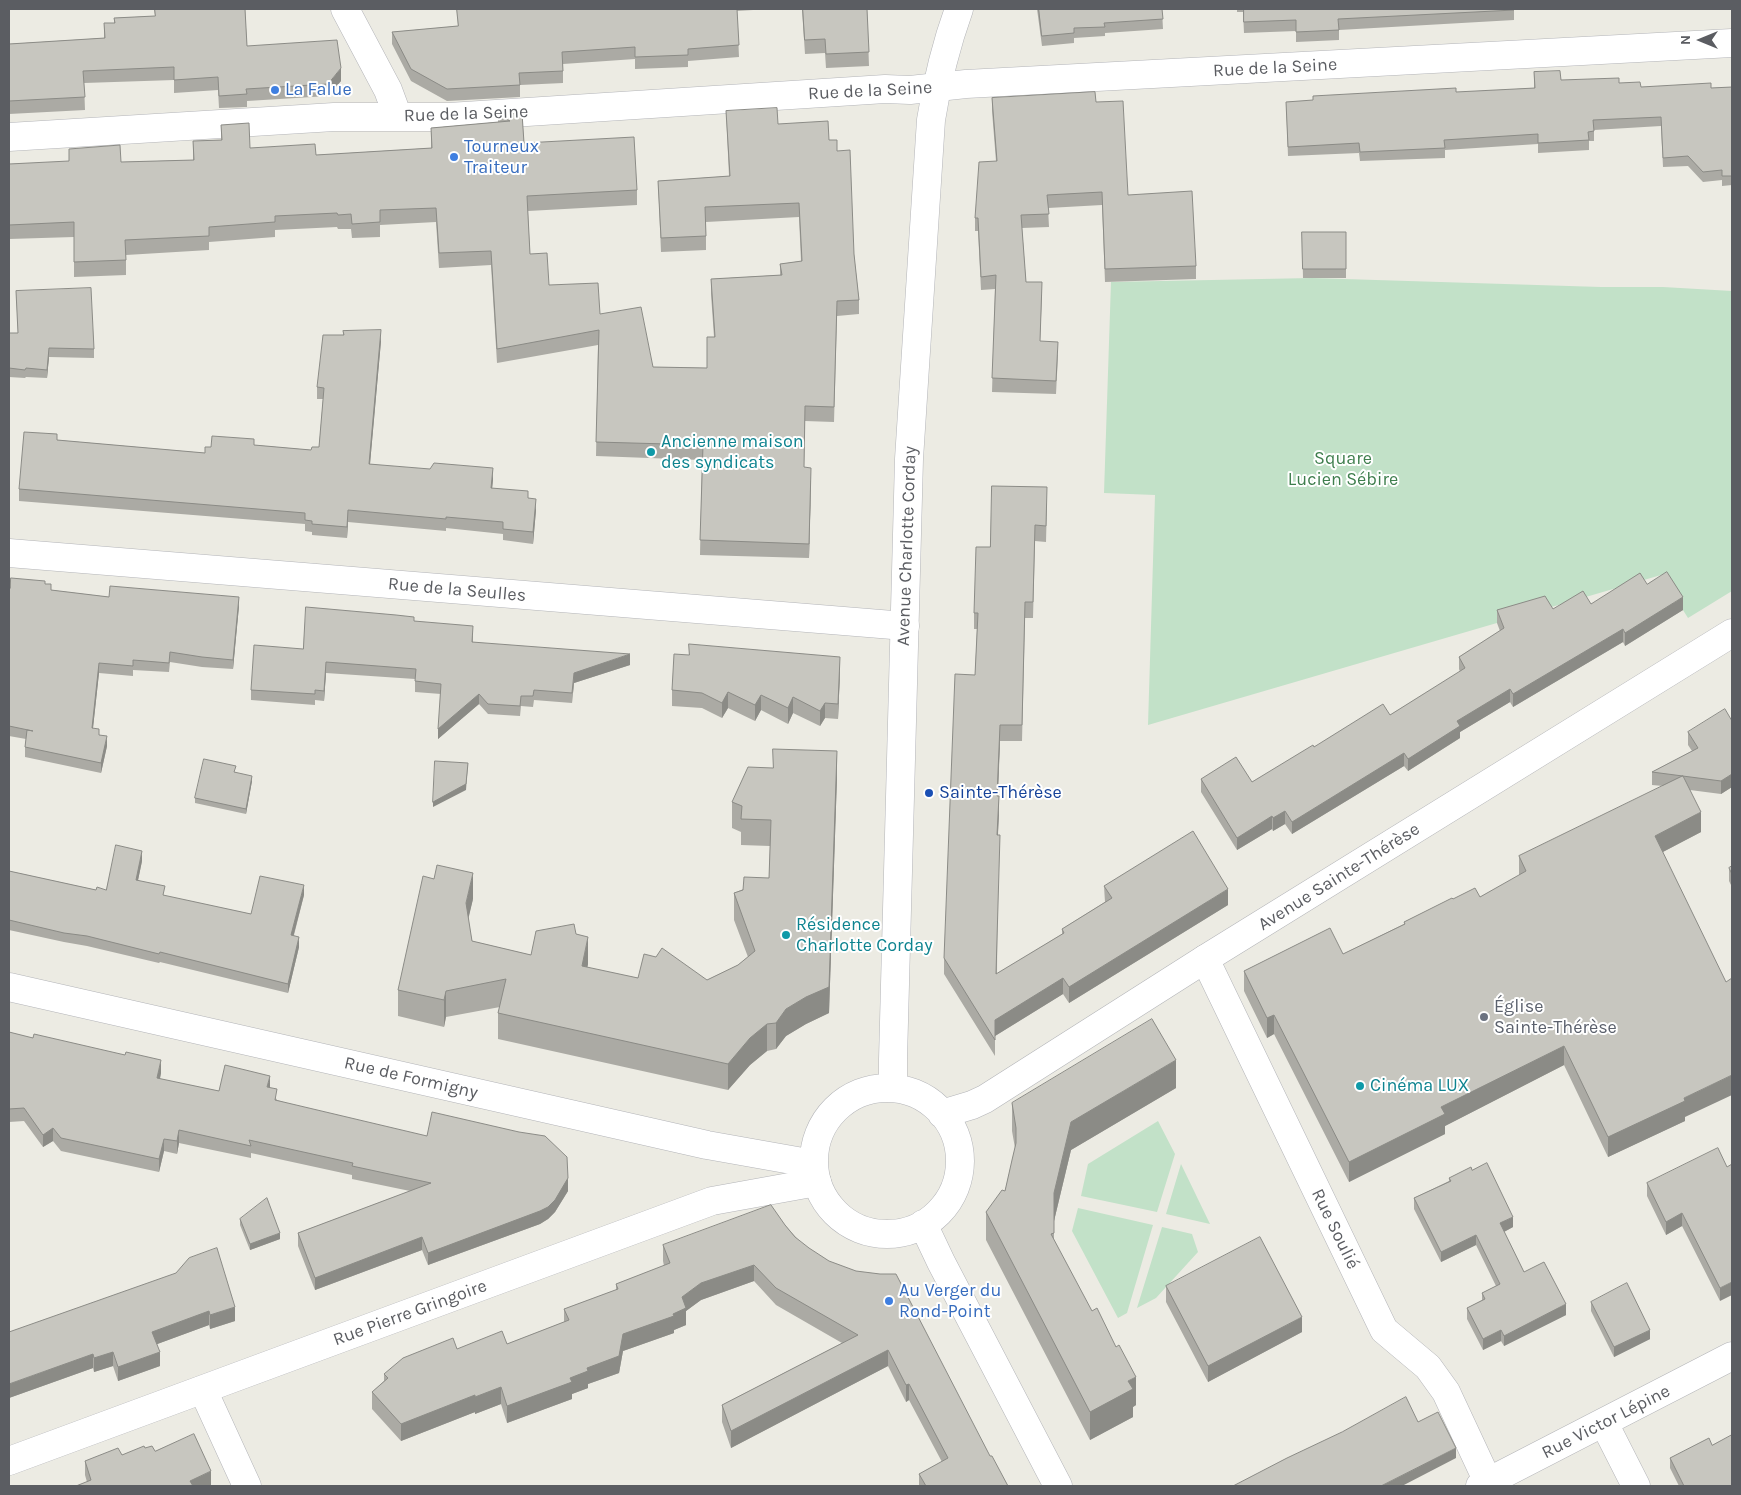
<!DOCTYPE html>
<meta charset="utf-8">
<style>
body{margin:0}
#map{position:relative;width:1741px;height:1495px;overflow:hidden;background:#ecebe3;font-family:Karla,sans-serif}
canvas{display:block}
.frame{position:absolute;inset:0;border:10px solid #5b5d62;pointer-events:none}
.north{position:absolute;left:1676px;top:15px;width:50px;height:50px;-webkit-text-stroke:4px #fff;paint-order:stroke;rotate:270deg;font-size:14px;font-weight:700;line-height:20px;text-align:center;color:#5b5d62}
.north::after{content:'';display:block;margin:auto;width:18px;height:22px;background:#5b5d62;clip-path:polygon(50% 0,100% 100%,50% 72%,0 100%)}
</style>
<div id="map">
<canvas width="1741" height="1495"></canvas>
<div class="frame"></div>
<div class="north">N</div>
</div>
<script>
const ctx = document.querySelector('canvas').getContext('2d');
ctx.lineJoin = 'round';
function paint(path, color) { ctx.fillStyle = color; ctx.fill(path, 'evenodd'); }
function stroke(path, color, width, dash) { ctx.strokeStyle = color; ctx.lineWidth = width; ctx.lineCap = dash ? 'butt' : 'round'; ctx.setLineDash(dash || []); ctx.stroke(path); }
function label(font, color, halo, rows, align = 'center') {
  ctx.font = font + ' Karla,sans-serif'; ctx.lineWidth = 4; ctx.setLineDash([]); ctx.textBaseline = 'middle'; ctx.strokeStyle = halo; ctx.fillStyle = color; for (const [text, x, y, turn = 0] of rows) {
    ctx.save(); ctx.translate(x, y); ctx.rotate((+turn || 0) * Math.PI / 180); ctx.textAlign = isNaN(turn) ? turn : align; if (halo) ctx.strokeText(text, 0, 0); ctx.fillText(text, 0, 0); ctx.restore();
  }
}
paint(new Path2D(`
 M1312,278L1601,287H1663L1732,291V591L1688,618L1661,575L1148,725L1155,495L1104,493L1111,282Z
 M1158,1121L1175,1154L1157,1212L1081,1196L1088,1164Z
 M1181,1164L1210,1224L1166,1214Z
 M1078,1208L1153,1225L1127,1313L1118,1318L1072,1231Z
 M1162,1227L1192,1234L1198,1252L1156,1298L1137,1308Z`), '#c2e1c8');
const minor = new Path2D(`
 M345,9L388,90L398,117
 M9,137L334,117H449L885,89L910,90L966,84L1732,43
 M9,553L905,626
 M1205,959L1384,1330L1428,1367L1446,1392L1488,1482
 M203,1390L247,1486
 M1604,1423L1636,1486
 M9,1461L712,1201L817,1182
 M1480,1486L1732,1356`);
const tertiary = new Path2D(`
 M9,987L707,1145L814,1164
 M893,1088V1059L909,459L931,120C937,82 946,45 959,9
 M814 1161a73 73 0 1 1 146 0a73 73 0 1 1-146 0Z
 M942,1114L972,1105L985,1099L1205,959L1732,633
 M923,1224L941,1262L1058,1486`);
stroke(minor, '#b3b4b8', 29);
stroke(tertiary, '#b3b4b8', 29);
stroke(minor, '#fff', 28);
stroke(tertiary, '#fff', 28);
paint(new Path2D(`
 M154,9H245L247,46L341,81L328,96L247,101V107L219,108L218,90L174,93V80L84,83L85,110L9,114V44L104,38V23H114V18L155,16Z
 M457,9H769L737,11L739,57L688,61V67L635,69V59L563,64V83L520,85V97L447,101L411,81L392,44V32L458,26Z
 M802,9H867L869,66L826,68L825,53L805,54Z
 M1037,9H1172L1162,10L1163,29L1105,33V36L1074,38V43L1042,46Z
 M1237,9H1514V20L1339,30V40L1296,42V31L1244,33L1243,12H1237Z
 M1534,72L1561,80L1619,83L1641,87L1711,88L1732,87V185L1722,186V180L1703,182L1688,166L1663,167L1661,126L1594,130V141H1589V150L1538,153V144L1445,150V158L1360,161L1359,153L1288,156L1286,102L1534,88Z
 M992,98L1096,102L1128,195L1196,266V279L1105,282L1102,205L1048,208L1049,227L1022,228L1026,282L1042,295L1040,341L1058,355L1056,394L992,392L995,289L981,290L978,231H975V218L996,161L992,111Z
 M726,111L778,124L829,140L837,151L854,254L859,300V314L837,316L834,422L805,421L804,467L811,482L809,558L700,555L702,460L596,456L598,345L497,363L491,265L439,268L436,222L380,225V237L352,238L351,229H338L337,227L275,230V237L209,242V250L126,255V275L74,277V237L9,239V164L121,162L193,160V141L221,140V125L250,148L316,155L431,148V128L498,122V115L522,113L524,143L637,190V205L528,211L530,254L549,285L600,314L653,367L707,368L714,337L711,294V279L780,275V264L801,261L799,217L706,222V250L661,252L658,181L729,176Z
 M1302,232H1346V278H1303Z
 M16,291L94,349V358L49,357L47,378L26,377L25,378L9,377V333H18Z
 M343,331L381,341L370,464L493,480L492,488L528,498L536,510L533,544L503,540V534L446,528V531L348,522L347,538L312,535V532L305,531V524L19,501V489L57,440L205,453L211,447L254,445L311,450L319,447L323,399H317V387L343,335Z
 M1047,503L1046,542L1035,541L1033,618H1025L1022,741H1000L998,796L999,812L998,835L997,974L1062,934V929L1105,902L1104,886L1228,905L1069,1003L1063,994L995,1036V1056L944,974V958L975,675L977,629H974V613L990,547Z
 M45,584L51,590L109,597L239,606L233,669L202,667L170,662L169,672L133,670V676L99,673L93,728L107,746L101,773L25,757V747L26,739L9,736V587Z
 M1647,584L1683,610L1625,646L1623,642L1513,707L1510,702L1460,732V738L1408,771L1404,766L1292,834L1285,824L1273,831L1272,829L1237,850L1201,792V779L1252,782L1314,747L1390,715L1460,672L1459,669V657L1500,631L1497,623V610L1553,609L1591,604Z
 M414,621L473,636V642L630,665L574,683L572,703L534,700L533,707L521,706L520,716L488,714L479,704L438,739L441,694L415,692V679L326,673L324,701L315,700V705L251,700V690L303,649Z
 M840,672L838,719L825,718L820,726L793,713L788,724L761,710L755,721L728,708L722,718L702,708L672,706V690Z
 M1732,721V787L1721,794L1690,790L1701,832L1663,852L1685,1121L1608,1157L1564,1065L1445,1126V1134L1349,1182L1274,1034L1267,1038L1244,991V971L1343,954L1404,924V922L1453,899L1480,897L1519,876V856L1663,786L1652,785V772L1692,751L1688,745V732Z
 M235,772L252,781L246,814L195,803V798Z
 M837,777L829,1013L806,1024L786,1036L776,1049L767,1051L750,1065L728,1090L498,1039V1013L500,1007L446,1017L444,1027L398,1016V990L473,899L468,918L472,941L531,955L576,934L588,964L587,968L638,978L707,980L738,965L748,957L734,920V893L769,878L770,846L741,845V832L732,828V802Z
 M142,861L138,880L165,896L251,914L304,895L294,935L299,947L288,993L160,962L159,963L87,946L64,942L9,930V871L96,890H106Z
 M1732,866V887L1729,881V868Z
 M9,1032L161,1073L160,1079L219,1091L270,1088L277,1100L568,1191L555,1212L548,1219L540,1224L428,1265L422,1250L315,1290L298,1246V1233L410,1191L352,1179V1175L251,1153V1158L179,1143L177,1154L164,1151L159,1172L61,1151L53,1141L43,1147L24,1121L9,1122Z
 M1176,1088L1071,1150L1054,1221V1240L1136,1405L1133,1407V1417L1090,1440L986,1240V1212L1005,1191L1015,1148L1012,1131V1103Z
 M1727,1167L1720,1301L1682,1226L1666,1235L1647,1196V1183Z
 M1449,1178L1513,1227L1504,1232L1524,1272L1566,1315L1504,1346L1501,1341L1483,1350L1467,1319V1308L1482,1300V1293L1496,1286L1476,1245L1441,1262L1414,1209V1198L1449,1181Z
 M240,1219L280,1239L250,1250L240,1225Z
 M785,1225L990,1456L1008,1486H919V1474L942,1462L909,1400L906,1402L888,1366L731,1448L722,1422V1405L842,1343L776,1305L754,1281L701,1300L686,1311V1325L674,1330V1333L623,1351L619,1373L588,1384V1388L572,1394V1399L507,1423L501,1404L475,1414V1412L401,1441L372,1409V1392L384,1381V1374L457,1349L507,1344L564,1322V1309L616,1290V1284L664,1266L663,1261V1245Z
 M176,1273L235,1321L210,1329L209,1325L157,1344L160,1366L118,1381L113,1366L94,1372L93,1368L9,1398Z
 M1166,1286L1302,1332L1208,1382L1166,1302Z
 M1591,1302L1650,1339L1614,1357L1591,1311Z
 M1712,1445L1732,1486H1679L1670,1468V1458Z
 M145,1448L155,1451L211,1486H76L87,1482L85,1475V1461L122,1455Z`), '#abaaa4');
paint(new Path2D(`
 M341,68V81L328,96V84Z
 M381,330V341L369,475V464Z
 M49,348V357L47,378V370Z
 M493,468V480L491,499V488Z
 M811,468V482L809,558V544Z
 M536,499V510L533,544V532Z
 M348,510V522L347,538V527Z
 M239,597V606L233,669V660Z
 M1683,597V610L1625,646V633Z
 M1623,629V642L1513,707V694Z
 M630,654V665L574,683L572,703L574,673Z
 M840,657V672L838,719V704Z
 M326,662V673L324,701V691Z
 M99,663V673L92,737V728Z
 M1510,689V702L1460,732V738L1408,771V759L1457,721Z
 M728,692V708L722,718V703Z
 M479,694V704L438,739V729Z
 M761,695V710L755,721V705Z
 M793,697V713L788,724V708Z
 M825,703V718L820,726V711Z
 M1000,725V741L997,811V796Z
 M107,736V746L101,773V763Z
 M837,751V777L829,1013L806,1024L786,1036L776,1049V1023L786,1009L806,997Z
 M1404,753V766L1292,834V822Z
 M468,763L466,790L433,807V802Z
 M1732,774V787L1721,794V781Z
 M252,776V781L246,814V809Z
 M999,796V812L997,851V835Z
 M1285,811V824L1273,831V818Z
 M1701,812V832L1655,856V836Z
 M1272,816V829L1237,850V838Z
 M142,851V861L136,890V880Z
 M473,873V899L466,929V903Z
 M304,885V895L291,945V935Z
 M1228,889V905L1069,1003V987Z
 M299,937V947L288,993V984Z
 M588,937V964L582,993V966Z
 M1063,978V994L995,1036V1056V1020Z
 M446,991V1017L444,1027V1000Z
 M1274,1015V1034L1267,1038V1018Z
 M767,1024V1051L750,1065L728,1090V1064L750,1038Z
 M1564,1046V1065L1445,1126V1134L1349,1182V1162L1441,1107Z
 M161,1060V1073L157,1091V1078Z
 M1176,1060V1088L1071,1150L1054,1221V1193L1071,1122Z
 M1732,1075V1095L1685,1117V1121L1608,1157V1137L1684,1098Z
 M270,1076V1088L267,1087Z
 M53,1128V1141L43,1147V1135Z
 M179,1130V1143L177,1154V1141Z
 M164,1139V1151L159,1172V1159Z
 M568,1178V1191L555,1212L548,1219L540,1224L428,1265V1253Z
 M1682,1213V1226L1666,1235V1222Z
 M1513,1217V1227L1500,1234V1223Z
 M280,1233V1239L250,1250V1244Z
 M1476,1235V1245L1441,1262V1252Z
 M422,1237V1250L315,1290V1278Z
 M754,1265V1281L701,1300L686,1311V1325L674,1330V1333L623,1351L619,1373L588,1384V1388L572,1394V1399L507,1423V1406L570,1378L587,1368L623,1334L673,1314L682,1297L701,1283Z
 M1732,1282V1295L1720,1301V1288Z
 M1566,1304V1315L1504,1346V1336Z
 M235,1307V1321L210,1329V1315Z
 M209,1311V1325L152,1346V1332Z
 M1302,1317V1332L1208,1382V1366Z
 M1501,1330V1341L1483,1350V1339Z
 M1650,1330V1339L1614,1357V1347Z
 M888,1350V1366L731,1448V1431Z
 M113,1352V1366L94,1372V1358Z
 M160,1352V1366L118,1381V1367Z
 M93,1354V1368L9,1398V1384Z
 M1136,1377V1405L1133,1407V1417L1090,1440V1412L1128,1381Z
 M909,1384V1400L906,1402V1385Z
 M501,1387V1404L475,1414V1397Z
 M475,1395V1412L401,1441V1424Z
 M1456,1448V1458L1402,1486H1381Z
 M211,1471V1486H190V1481Z`), '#8b8b86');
const building = new Path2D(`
 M155,9H245L247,46L337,40L341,68L328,84L246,89L247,94L219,96L218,77L174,80V67L83,71L85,97L9,101V44L105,38L104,23H115L114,18L155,16Z
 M457,9H737L739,45L688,49V55L635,57V47L562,52L563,71L519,73L520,85L447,89L411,69L392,32L458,26Z
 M803,9H867L869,52L826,54L825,39L805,40Z
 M1039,9H1162L1163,19L1104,23L1105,27L1074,28V33L1042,36Z
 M1244,9H1514V10L1338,19L1339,30L1296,32V20L1244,22Z
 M1560,71L1561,80L1619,78V83L1640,82L1641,87L1711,83V88L1732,87V176H1722V170L1703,172L1688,156L1663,158L1661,117L1593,120L1594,131L1588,132L1589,140L1538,143V134L1444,140L1445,148L1360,152L1359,143L1288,147L1286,102L1313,100V96L1456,88V92L1535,88L1534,72Z
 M1095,92L1096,102L1123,101L1128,195L1192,191L1196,266L1105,269L1102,192L1047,195L1049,214L1021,215L1026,282H1042L1040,341L1058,342L1056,381L992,378L996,275L981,277L978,218H975L979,162L997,161L992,98Z
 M777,108L778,124L828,121L829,140H837V151L850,150L854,254L859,300L837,301L834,407L805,406L804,467L811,468L809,544L700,540L703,445L596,442L599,330L497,349L491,251L439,253L436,208L380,210V222L352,224L351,214L338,215L337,213L275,216V222L209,227V236L125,240L126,260L74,262V222L9,225V164L69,161V149L120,145L121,162L194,160L193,141L222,140L221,125L249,123L250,148L315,144L316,155L432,148L431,128L510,121L498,115L522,113L524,143L634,137L637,190L527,196L530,254L547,253L549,285L598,283L600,314L641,307L653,367L707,368V337H715L711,279L782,275L780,264L802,261L799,203L705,207L706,236L661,238L658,181L730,176L726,111Z
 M1302,232H1346V269H1303Z
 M91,288L94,349L49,348L47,370L26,368L25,370L9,368V333H18L16,291Z
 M381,330L369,464L430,469L434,463L493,468L491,488L528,491V498L536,499L533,532L503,529V522L446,517V519L348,510L347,527L312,524V521L305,520V513L19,489L24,432L57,434V440L205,453V447H211L212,436L254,439V445L311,450L312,447H319L324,388L317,387L323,335H344L343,331Z
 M992,486L1047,487L1046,526L1035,525L1033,602H1025L1022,725H1000L997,796H999L997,835H1000L996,974L1064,933L1062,929L1112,898L1104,886L1193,831L1228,889L1069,987L1063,978L995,1020V1040L944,958L955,674L975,675L978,613H974L976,547H990Z
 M1667,572L1683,597L1625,633L1623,629L1513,694L1510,689L1457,721L1460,726L1408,759L1404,753L1292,822L1285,811L1273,818L1272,816L1237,838L1201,779L1236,757L1252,782L1313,745L1314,747L1383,704L1390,715L1465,668L1459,657L1504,628L1497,610L1545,596L1553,609L1583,591L1591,604L1640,573L1647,584Z
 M11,578L45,581V584H51V590L109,597L110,586L239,597L233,660L202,657L170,652L169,663L133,660V666L99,663L92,728L99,729V735L107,736L101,763L25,747L27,730L33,731L9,726V587L10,588Z
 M306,607L396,615L414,617V621L473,626L472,642L630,654L574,673L572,693L534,690L533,696H521L520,706L488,704L479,694L438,729L441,684L415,681L416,669L326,662L324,691L315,690V694L251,690L254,645L303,649Z
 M689,644L840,657L838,704L825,703L820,711L793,697L788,708L761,695L755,705L728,692L722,703L702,693L672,690L674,654L689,655Z
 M1725,709L1732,721V774L1721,781L1652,772L1698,748L1688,732Z
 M773,749L837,751L829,987L806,997L786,1009L776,1023L767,1024L750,1038L728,1064L498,1013L506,979L446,991L444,1000L398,990L423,876L434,879L437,865L473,873L466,903L472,941L531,955L536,931L574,924L576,934L588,937L582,966L638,978L644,954L656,957L662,948L707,980L738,965L755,951L734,893L743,890L744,877L769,878L771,820L741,819L742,806L732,802L748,767L773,768Z
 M204,759L236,766L234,772L252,776L246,809L195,798Z
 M435,761L468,763L466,784L433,802Z
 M1683,776L1701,812L1655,836L1726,982L1732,978V1075L1684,1098L1685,1101L1608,1137L1564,1046L1441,1107L1445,1114L1349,1162L1274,1015L1267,1018L1244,971L1330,928L1343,954L1405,924L1404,922L1452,898L1453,899L1475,888L1480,897L1526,871L1519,856Z
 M116,845L142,851L136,880L165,886L163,895L251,914L260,876L304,885L291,935L299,937L288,984L160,952L159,954L87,936L64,933L9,920V871L96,890L97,887L106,890Z
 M1732,866V874L1729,868Z
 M1152,1019L1176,1060L1071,1122L1054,1193V1233L1051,1234L1092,1311L1097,1308L1116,1347L1119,1345L1136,1377L1128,1381L1133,1389L1090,1412L986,1212L1002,1190L1005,1191L1012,1160L1016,1143V1128L1012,1103Z
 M9,1032L33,1038L34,1034L125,1055L126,1052L161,1060L157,1078L219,1091L225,1065L270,1076L267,1087L277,1089L275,1100L427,1136L432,1112L519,1132L545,1136L567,1157L568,1178L555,1200L548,1207L540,1211L428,1253L422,1237L315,1278L298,1233L431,1183L352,1166L353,1163L249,1140L251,1146L179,1130L177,1141L164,1139L159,1159L61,1138L53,1128L43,1135L24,1108L9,1109Z
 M1718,1148L1727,1167L1732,1164V1282L1720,1288L1682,1213L1666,1222L1647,1183Z
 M1487,1163L1513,1217L1500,1223L1524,1272L1544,1262L1566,1304L1504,1336L1501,1330L1483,1339L1467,1308L1485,1299L1482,1293L1500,1284L1476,1235L1441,1252L1414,1198L1451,1181L1449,1178L1471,1167L1472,1170Z
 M267,1198L280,1233L250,1244L240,1219Z
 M771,1205L785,1225L795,1237L809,1248L829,1261L856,1271L880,1274H896L990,1456H992L1008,1486H926L919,1474L948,1458L909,1384L906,1385L888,1350L731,1431L722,1405L858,1335L776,1288L754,1265L701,1283L682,1297L686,1308L673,1314L674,1316L623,1334L619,1356L587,1368L588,1371L570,1378L572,1382L507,1406L501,1387L475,1397V1395L401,1424L372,1392L388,1378L384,1374L403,1358L453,1338L457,1349L502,1331L507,1344L569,1320L564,1309L618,1289L616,1284L670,1263L663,1245Z
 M1260,1237L1302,1317L1208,1366L1166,1286Z
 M217,1248L235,1307L210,1315L209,1311L152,1332L160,1352L118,1367L113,1352L94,1358L93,1354L9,1384V1332L176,1273L189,1258Z
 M1627,1283L1650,1330L1614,1347L1591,1302Z
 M1406,1397L1418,1422L1438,1412L1456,1448L1381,1486H1233L1287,1458L1342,1432Z
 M194,1434L211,1471L190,1481L193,1486H76L91,1480L85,1461L118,1448L122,1455L144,1446L145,1448L152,1446L155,1451Z
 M1732,1435V1486H1684L1670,1458L1709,1438L1712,1445Z`);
paint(building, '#c7c6bf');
stroke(building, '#8b8b86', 1);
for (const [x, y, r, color] of [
 [275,90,5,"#3f7fe0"],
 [454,157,5,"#3f7fe0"],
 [651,452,5,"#0f9aa8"],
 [929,793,5,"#1a4fb4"],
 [786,935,5,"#0f9aa8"],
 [1484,1017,5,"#6b7280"],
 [1360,1086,5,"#0f9aa8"],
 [889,1301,5,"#3f7fe0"]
]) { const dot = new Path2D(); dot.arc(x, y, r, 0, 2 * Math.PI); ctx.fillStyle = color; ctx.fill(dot); stroke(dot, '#fff', 2); }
label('18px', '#5b5d62', '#fff', [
 ["Rue de la Seine",1275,68,-3],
 ["Rue de la Seine",870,91,-3],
 ["Rue de la Seine",466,114,-2],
 ["Avenue Charlotte Corday",907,546,-88],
 ["Rue de la Seulles",457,590,5],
 ["Avenue Sainte-Thérèse",1339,877,-32],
 ["Rue de Formigny",411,1078,13],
 ["Rue Soulié",1335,1229,64],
 ["Rue Pierre Gringoire",410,1313,-20],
 ["Rue Victor Lépine",1606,1422,-27]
]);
label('18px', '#366cbe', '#fff', [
 ["La Falue",285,90],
 ["Tourneux",464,147],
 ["Traiteur",464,168],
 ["Au Verger du",899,1291],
 ["Rond-Point",899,1312]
], 'left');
label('18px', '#0d838f', '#fff', [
 ["Ancienne maison",661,442],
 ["des syndicats",661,463],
 ["Résidence",796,925],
 ["Charlotte Corday",796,946],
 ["Cinéma LUX",1370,1086]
], 'left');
label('18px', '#3e7e4d', '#fff', [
 ["Square",1343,459],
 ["Lucien Sébire",1343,480]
]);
label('18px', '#164399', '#fff', [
 ["Sainte-Thérèse",939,793]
], 'left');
label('18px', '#5b616d', '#fff', [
 ["Église",1494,1007],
 ["Sainte-Thérèse",1494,1028]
], 'left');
</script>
